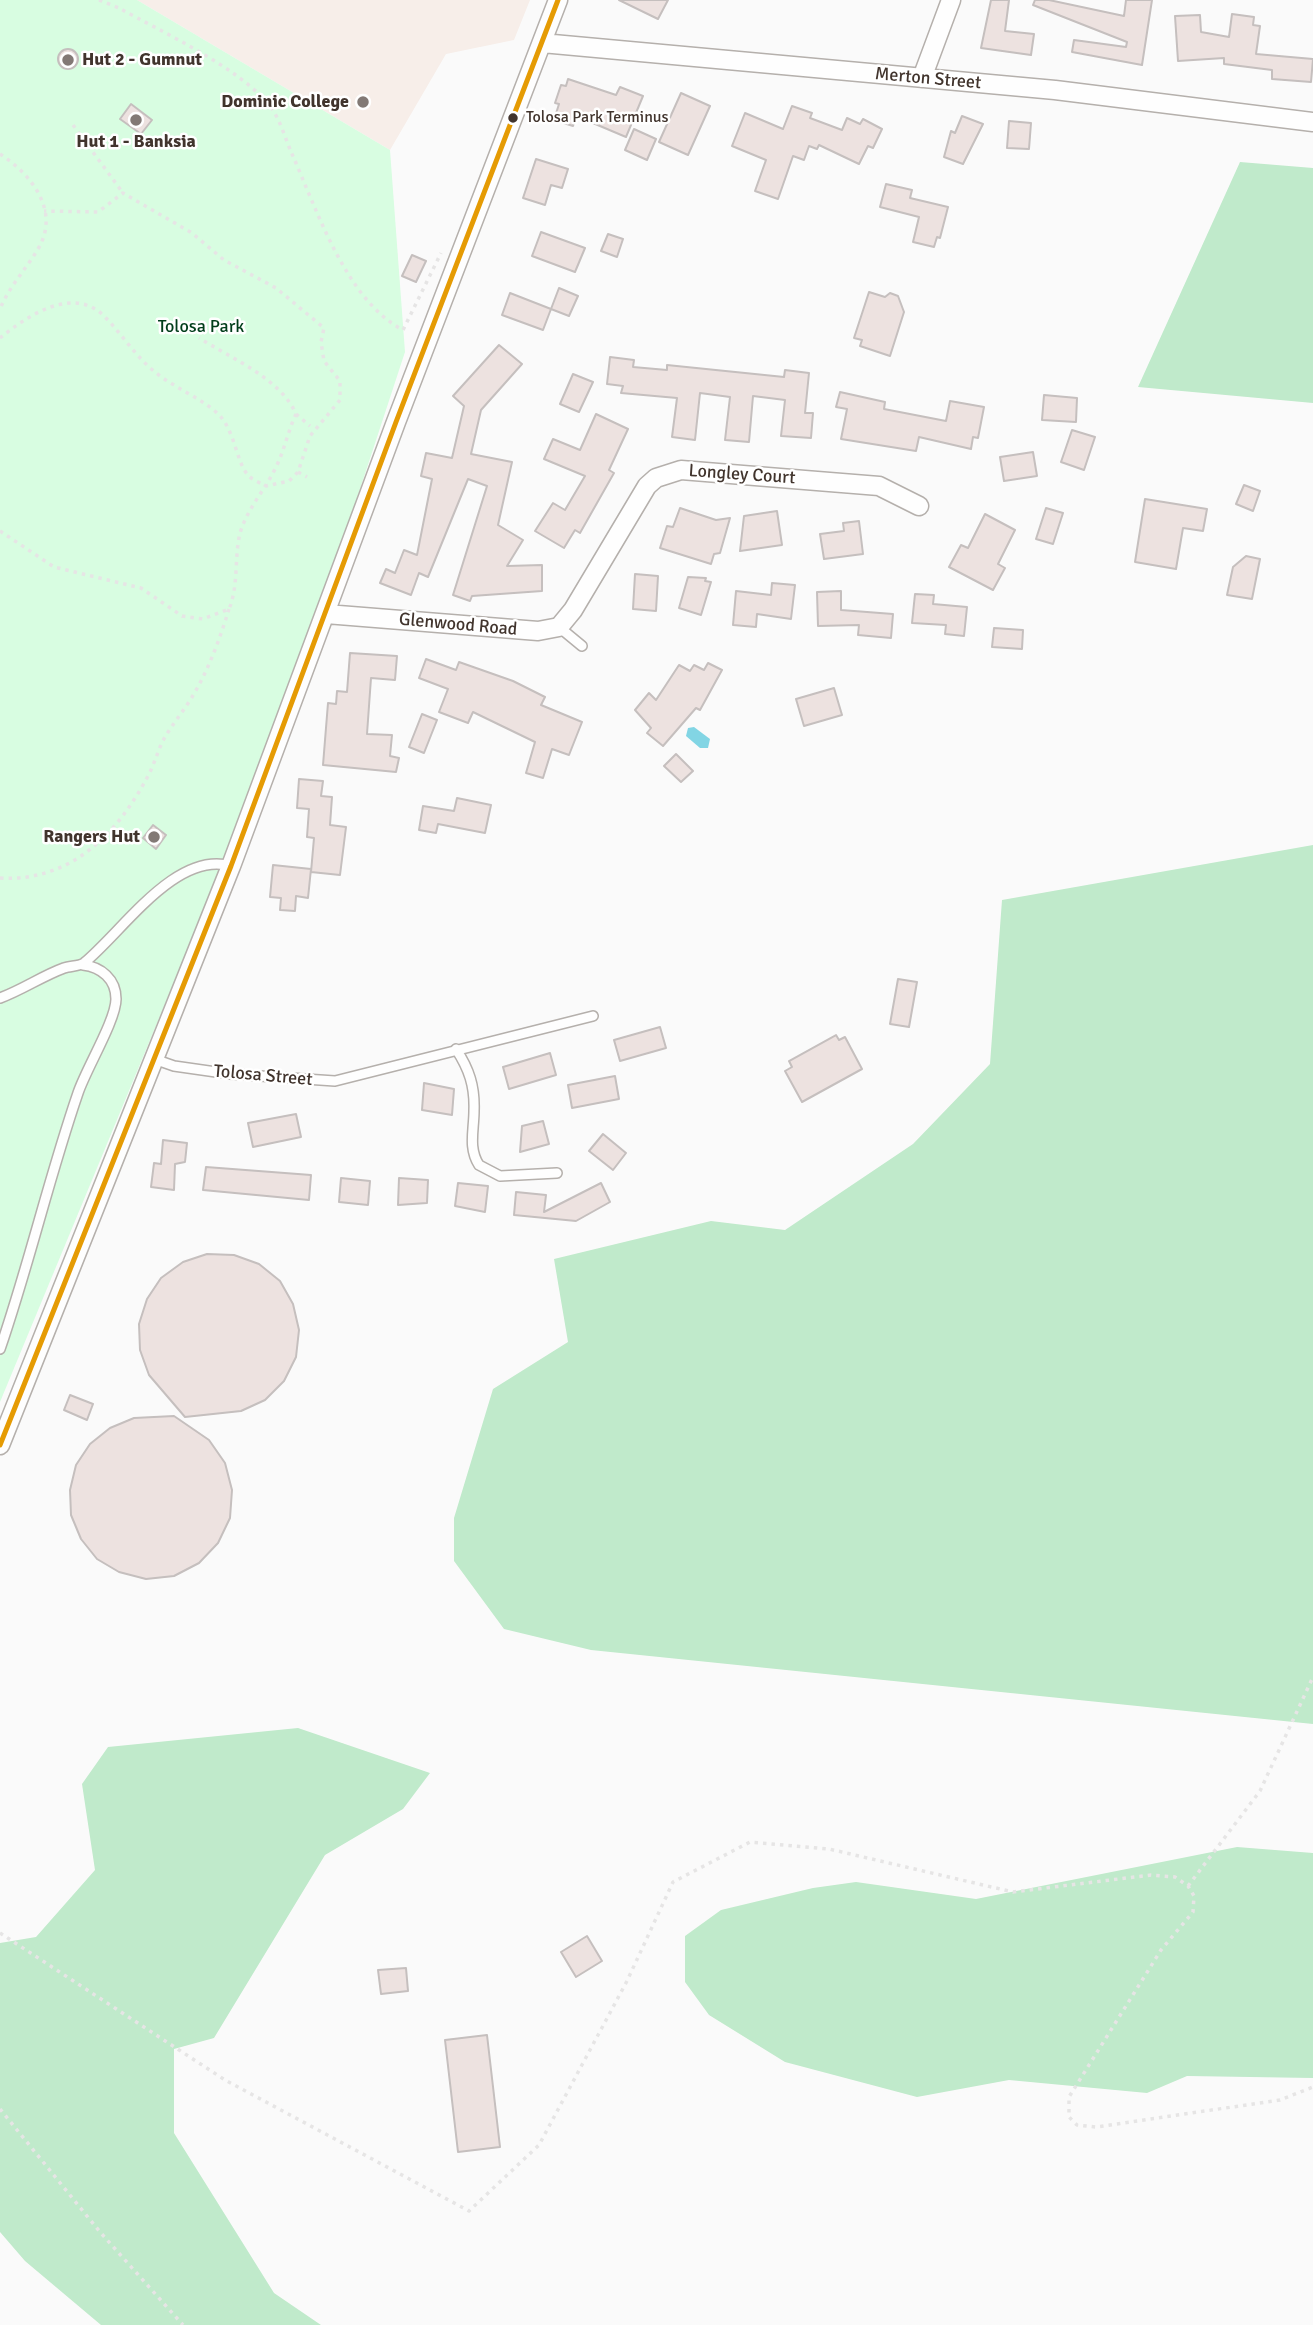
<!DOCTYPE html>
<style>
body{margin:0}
canvas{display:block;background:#fafafa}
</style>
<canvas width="1313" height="2325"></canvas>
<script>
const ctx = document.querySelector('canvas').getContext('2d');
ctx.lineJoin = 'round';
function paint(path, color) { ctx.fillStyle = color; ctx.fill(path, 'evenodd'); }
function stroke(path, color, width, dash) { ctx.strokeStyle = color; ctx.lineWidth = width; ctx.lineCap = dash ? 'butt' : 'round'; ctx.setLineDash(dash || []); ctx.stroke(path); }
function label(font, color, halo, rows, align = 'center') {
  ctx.font = font + ' Signika,sans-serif'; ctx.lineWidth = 5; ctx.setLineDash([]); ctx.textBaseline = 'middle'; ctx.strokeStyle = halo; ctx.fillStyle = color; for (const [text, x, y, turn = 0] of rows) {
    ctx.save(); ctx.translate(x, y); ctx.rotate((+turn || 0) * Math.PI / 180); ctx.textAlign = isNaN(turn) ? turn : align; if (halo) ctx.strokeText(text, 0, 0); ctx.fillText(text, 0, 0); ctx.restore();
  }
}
paint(new Path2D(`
 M137,0H530L514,40L446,54L390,150Z`), '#f7eee9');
paint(new Path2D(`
 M0,0H137L390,150L405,352L316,623L223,864L0,1402Z`), '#d8fde1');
paint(new Path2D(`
 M1240,162L1313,168V403L1138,387Z
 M1313,845V1724L591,1650L504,1629L454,1561V1518L493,1389L568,1342L554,1259L711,1221L785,1230L913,1144L990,1064L1002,900Z
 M298,1728L430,1773L403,1809L325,1855L214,2038L174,2049V2133L274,2293L321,2325H101L25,2261L0,2232V1943L36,1937L95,1870L82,1784L108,1747Z
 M1237,1847L1313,1853V2078L1187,2076L1147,2093L1009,2080L917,2097L785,2062L709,2015L685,1982V1936L721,1910L813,1888L856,1882L976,1899Z`), '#c0eacb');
paint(new Path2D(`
 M694,727L710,739L708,748H700L686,736L688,728Z`), '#82d5e4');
const building = new Path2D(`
 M619,0H668L658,19Z
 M991,0H1009L1005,31L1034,34L1031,55L981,48Z
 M1035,0H1049L1124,16L1126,0H1152L1142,65L1072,52L1074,40L1126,47L1127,42L1033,5Z
 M1232,14L1254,17L1253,25L1260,26L1256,54L1313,59L1311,82L1272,79V70L1224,64V58L1178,61L1175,16L1200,15L1201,32L1229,37Z
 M58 59a10 10 0 1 1 20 0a10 10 0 1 1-20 0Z
 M568,79L616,95L620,87L643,96L626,137L581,118L575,119L573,126L554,120L559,104L555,103L561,85L566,86Z
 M681,93L710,106L688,155L659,142Z
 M131,104L152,120L141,134L120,119Z
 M792,106L812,113L810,118L842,130L847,118L860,124L863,119L882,129L873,148L868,146L859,164L819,145L817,149L809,146L804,160L793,156L778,199L755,191L766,160L732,146L745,113L783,129Z
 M962,116L983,124L963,164L944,157L951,131L955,133Z
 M1009,121L1031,123L1029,149L1007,148Z
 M634,129L656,139L647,160L625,150Z
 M536,159L568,169L562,188L551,185L545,205L523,198Z
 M886,184L912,190L910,198L948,207L940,238L937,237L934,247L913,242L919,217L880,207Z
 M541,232L585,248L575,272L532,256Z
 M608,234L623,239L617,257L601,251Z
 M412,255L426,261L416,282L402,276Z
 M559,288L578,296L569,316L551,309Z
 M869,292L885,297L890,293L898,296L904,312L890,356L860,346L862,340L854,338Z
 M510,293L551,309L543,330L502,315Z
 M499,345L522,364L481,410L471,454L512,462L498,525L523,540L507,566L542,565V591L472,596L470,601L453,595L487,486L468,479L428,577L419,573L411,595L380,583L386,569L395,573L404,550L417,555L432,479L421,476L426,453L452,458L464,406L453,396Z
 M610,357L634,360L633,367L667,370V365L784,377L785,370L809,373L805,413H813L811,438L781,436L785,400L753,396L749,442L725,440L730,397L700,393L695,440L672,437L677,398L621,393L623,386L607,384Z
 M573,374L593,382L579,412L560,404Z
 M840,392L885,402L884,409L946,421L950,401L984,407L978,438L973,437L971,449L919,437L916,451L841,439L847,409L836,407Z
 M1044,395L1077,398L1076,422L1042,420Z
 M596,414L628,429L609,470L614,473L580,533L575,530L564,548L535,531L553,503L565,510L585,476L544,459L553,439L580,450Z
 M1072,430L1095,437L1084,470L1061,462Z
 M1033,452L1037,476L1004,481L1000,457Z
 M1244,485L1260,491L1253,511L1236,504Z
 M1145,499L1207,509L1203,531L1183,528L1176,569L1135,562Z
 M680,508L716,520L730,518L720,553L714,554L711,564L660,548L667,526L673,527Z
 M1046,508L1063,513L1053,544L1036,539Z
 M777,511L782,545L740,551L744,516Z
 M985,514L1015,530L998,564L1005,568L993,590L949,567L961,545L968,548Z
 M859,521L863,554L824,559L820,534L844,531L843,523Z
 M1246,556L1260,559L1252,599L1227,595L1233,567Z
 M635,574L658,576L656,611L633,609Z
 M688,577L706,578L705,581L711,582L701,615L679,608Z
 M772,583L795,585L791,619L757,614L756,627L733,625L736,591L771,595Z
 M841,591V610L893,614L891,638L858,635L859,625L818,626L817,592Z
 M915,594L934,595L933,604L967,607L964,636L945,634L946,625L912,623Z
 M994,628L1023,630L1022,649L992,647Z
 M350,653L397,656L395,680L371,678L367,734L392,735L390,756L399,758L396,772L323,765L328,703L336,704L337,691L347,692Z
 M426,659L456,670L459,662L513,681L545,697L541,705L582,722L569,755L552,749L543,778L526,773L535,742L473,712L468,723L439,712L448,689L419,678Z
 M708,663L722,670L700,710L696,708L663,746L647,733L651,728L635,710L649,693L656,700L679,665L690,671L694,665L704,670Z
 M834,688L842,715L804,726L796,699Z
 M422,714L437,720L424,753L409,747Z
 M676,754L693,771L681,782L664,766Z
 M299,779L323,781L321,796L332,797L330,825L346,827L340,875L311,872L314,838L307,837L309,809L297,808Z
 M457,798L491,805L485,833L438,824L436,833L419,830L423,806L454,811Z
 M153,825L166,835L156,849L143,838Z
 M273,865L311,869L308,898L296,896L295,911L280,910L281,898L270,897Z
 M898,979L917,982L909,1027L890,1024Z
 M660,1027L666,1048L620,1061L614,1040Z
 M836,1035L839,1040L845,1037L862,1069L802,1102L785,1071L792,1067L789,1061Z
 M550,1053L556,1075L509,1089L503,1067Z
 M615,1076L619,1099L572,1108L568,1085Z
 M424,1083L454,1089L452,1115L422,1110Z
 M296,1114L301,1137L253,1147L248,1123Z
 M543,1121L549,1144L520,1152L522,1126Z
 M603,1134L626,1153L613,1170L589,1151Z
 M163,1140L187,1143L185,1162L175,1164L174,1190L151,1187L154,1163L161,1164Z
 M206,1167L311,1175L309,1200L203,1190Z
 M341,1178L370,1181L368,1205L339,1202Z
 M399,1178L428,1180L427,1203L398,1205Z
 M458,1183L488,1186L485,1212L455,1206Z
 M601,1183L610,1202L576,1221L514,1215L516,1192L546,1195L544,1212Z
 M207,1254L234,1255L259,1264L280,1281L293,1304L299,1330L296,1357L284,1381L265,1400L241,1411L185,1417L149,1375L140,1350L139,1324L147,1299L161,1278L183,1262Z
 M70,1395L93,1404L87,1420L64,1410Z
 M174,1416L209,1440L225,1463L232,1490L230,1518L218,1543L199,1563L174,1576L146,1579L119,1572L97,1559L81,1539L71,1515L70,1490L76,1465L90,1444L110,1428L134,1418Z
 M587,1936L602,1961L576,1977L561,1952Z
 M406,1968L408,1991L381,1994L378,1970Z
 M487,2035L500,2147L458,2152L445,2040Z`);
paint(building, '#ede2e0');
stroke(building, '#c5bfbe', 2);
const lane = new Path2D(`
 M559,627L582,646
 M0,998C22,990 42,976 64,968C70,966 80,966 84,963C123,931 176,850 231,866
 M456,1049C469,1069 475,1086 474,1111C474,1130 468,1148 479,1165L500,1176L557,1173
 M154,1059L174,1066L230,1074L335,1081L593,1016
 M0,1349C29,1265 49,1177 78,1093C86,1069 116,1020 116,999C116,979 101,967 83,965`);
const street = new Path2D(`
 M542,43L1055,90L1313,122
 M922,78L951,0
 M326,614L538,631L559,627L573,610L647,486L656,478L681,470L879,486L919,506
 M0,1445L231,866L396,422L558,0`);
stroke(lane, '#b5b0ac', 12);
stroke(street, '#b5b0ac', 21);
stroke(new Path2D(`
 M99,0L119,8C162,32 240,68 270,106C280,119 285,138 292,154C317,210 346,300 403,330L441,253
 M73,125L123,193
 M0,154C31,174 61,211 38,249C26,269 9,287 0,309
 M0,338C27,316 73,285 104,316C122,334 135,356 155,372C174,388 206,400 221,417C235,434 237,463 248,475C252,480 261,483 266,486L289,481L298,472L310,436L340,400V381L324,361L321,342L324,328L276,288L224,260L192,233L123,193L98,212L44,211
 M296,414L310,426
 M298,472L307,477
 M0,531L54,567L141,588L182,616L203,619L229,609C239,585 234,558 240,533C248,507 266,489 277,465C285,448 288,431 296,414C281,379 231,358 199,338
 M0,878C71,882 117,834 148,776C155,763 158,749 165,737C174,722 186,708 195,692C210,666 220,638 229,609
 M1188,1886L1260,1791L1313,1677
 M0,1933L225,2080L469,2211L539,2145L627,1981L673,1882L750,1842L829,1849L1013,1892L1151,1875L1175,1877L1188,1886L1194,1896L1193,1912L1161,1950L1069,2097V2117L1077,2125L1096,2127L1280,2100L1313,2087
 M0,2109L100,2232L183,2325`), '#e6e5e5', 3.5, [3.5, 5]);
stroke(lane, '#fefefe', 9);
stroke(street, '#fefefe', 18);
stroke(new Path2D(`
 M0,1445L231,866L396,422L558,0`), '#e59b04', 5);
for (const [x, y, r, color] of [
 [68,60,7,"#827975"],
 [363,102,7,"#827975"],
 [513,118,6,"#41342d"],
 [136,120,7,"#827975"],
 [154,837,7,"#827975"]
]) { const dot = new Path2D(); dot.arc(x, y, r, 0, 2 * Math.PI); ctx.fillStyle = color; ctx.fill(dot); stroke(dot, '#fff', 2.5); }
label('16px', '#41342d', '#fff', [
 ["Tolosa Park Terminus",526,118]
], 'left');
label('bold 18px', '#41342d', '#fff', [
 ["Hut 2 - Gumnut",82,60,"left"],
 ["Dominic College",349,102],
 ["Hut 1 - Banksia",136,142,"center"],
 ["Rangers Hut",140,837]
], 'right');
label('18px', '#41342d', '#fff', [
 ["Merton Street",928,79,5],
 ["Longley Court",742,475,4],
 ["Glenwood Road",458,625,5],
 ["Tolosa Street",263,1076,5]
]);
label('18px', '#013d1a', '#fff', [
 ["Tolosa Park",201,327]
]);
</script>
